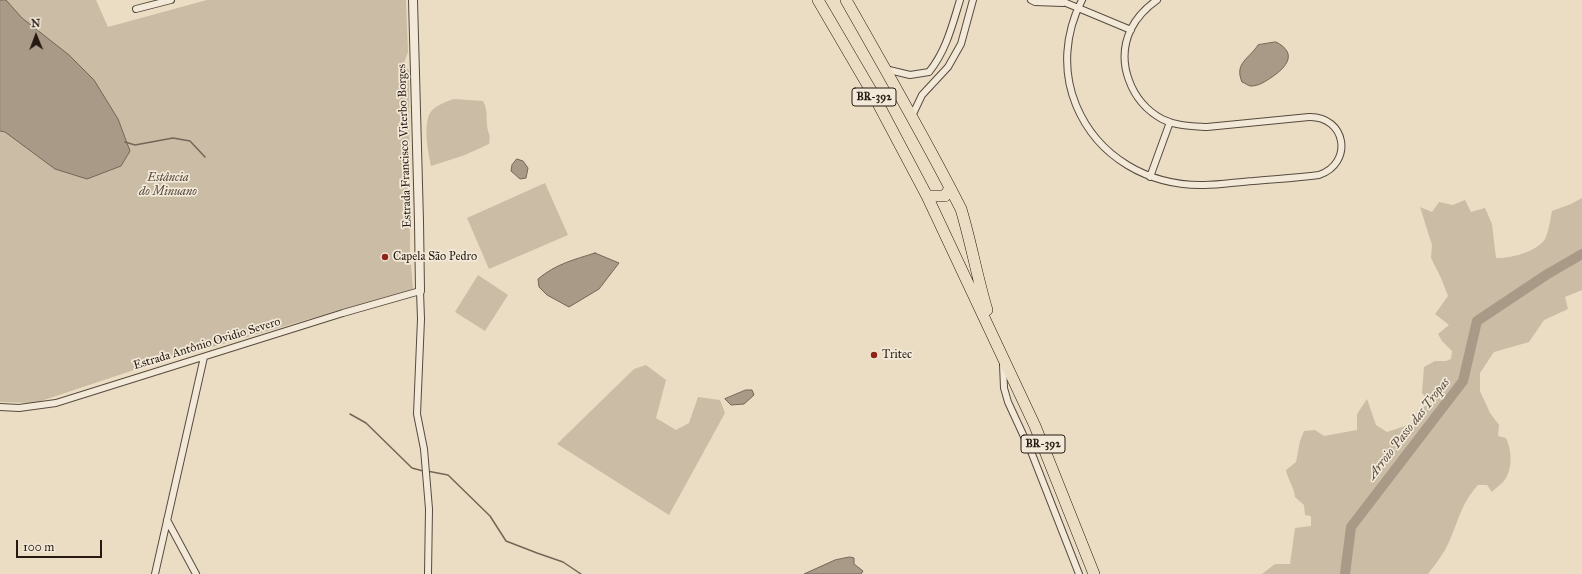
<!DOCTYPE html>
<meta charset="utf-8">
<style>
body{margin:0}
#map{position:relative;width:1582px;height:574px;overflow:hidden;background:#ebddc3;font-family:"IM FELL Great Primer",serif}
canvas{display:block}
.north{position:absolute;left:16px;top:16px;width:40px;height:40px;-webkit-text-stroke:3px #f2e9d8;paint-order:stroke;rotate:359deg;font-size:11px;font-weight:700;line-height:16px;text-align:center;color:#261911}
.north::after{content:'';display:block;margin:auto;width:14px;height:18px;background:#261911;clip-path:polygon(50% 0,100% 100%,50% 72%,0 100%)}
.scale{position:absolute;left:16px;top:540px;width:86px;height:18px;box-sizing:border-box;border:2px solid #261911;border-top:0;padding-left:5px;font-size:12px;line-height:14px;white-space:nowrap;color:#261911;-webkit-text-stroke:3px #f2e9d8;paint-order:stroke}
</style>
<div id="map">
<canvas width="1582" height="574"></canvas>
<div class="north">N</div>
<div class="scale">100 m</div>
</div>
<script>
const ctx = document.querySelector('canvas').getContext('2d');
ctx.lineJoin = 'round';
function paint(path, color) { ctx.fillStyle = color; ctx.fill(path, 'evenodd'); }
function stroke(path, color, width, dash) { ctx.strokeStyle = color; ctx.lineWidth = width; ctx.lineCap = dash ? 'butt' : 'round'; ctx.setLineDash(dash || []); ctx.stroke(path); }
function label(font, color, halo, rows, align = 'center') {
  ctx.font = font + ' "IM FELL Great Primer",serif'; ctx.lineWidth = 3.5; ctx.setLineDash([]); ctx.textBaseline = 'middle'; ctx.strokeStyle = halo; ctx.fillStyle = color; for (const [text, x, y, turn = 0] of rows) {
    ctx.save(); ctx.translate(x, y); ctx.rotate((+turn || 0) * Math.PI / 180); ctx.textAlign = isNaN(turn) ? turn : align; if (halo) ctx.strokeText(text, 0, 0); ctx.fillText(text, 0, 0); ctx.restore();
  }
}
paint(new Path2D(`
 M0,0H96L108,27L207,0H406L408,52L404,63L409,71L410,251L413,289L140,368L35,403L0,402Z
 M454,99L483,101C488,111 486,115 487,125C488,135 491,133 489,144L465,155L431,166C428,152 423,126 430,113C434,106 447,101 454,99Z
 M545,183L568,235L489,269L467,218Z
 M1582,198V290L1565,297L1568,309L1544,320L1529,342L1494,352L1480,373V391L1490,413L1499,425L1498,436L1506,438C1512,451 1513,469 1504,481C1501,485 1495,488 1492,492L1487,485H1478C1462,503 1460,516 1451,537C1446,551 1437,562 1428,574H1262L1275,564H1290L1295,528L1311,526V516L1305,515L1304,505L1295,497C1294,487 1288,480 1286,470L1296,462L1300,441L1304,431L1315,430L1324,436L1357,430V414L1367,399L1376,425L1387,432L1411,424L1418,410L1430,403L1422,393L1424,367L1435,361H1446L1451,359L1452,351L1442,341L1438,334L1449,325L1435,314L1448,296L1441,278L1431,258L1432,245L1420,207L1432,212L1439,202L1453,205L1465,200L1471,212L1485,208L1492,224L1496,258C1509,259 1537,252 1545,239C1549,231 1550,220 1552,211L1571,204Z
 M478,275L508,295L485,331L455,312Z
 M646,365L666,380L656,418L676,430L689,423L698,397L720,400L725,413L669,515L557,444L634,369Z`), '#cabca5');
const water = new Path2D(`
 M0,0H6L22,18L69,55L94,80L118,119L130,151L121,166L87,179L55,169L5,132L0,131Z
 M1276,42C1298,53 1287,67 1272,77C1266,81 1259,86 1251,86C1248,86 1245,83 1242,82C1234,63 1249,59 1258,45Z
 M517,159L523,161L528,168L526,178L520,179L511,171L512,165Z
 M595,253L619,263L599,289L569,307L547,295L539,287L538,279C556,264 573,260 595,253Z
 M746,390H752L754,395L744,404L731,405L725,399Z
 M850,557L854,558V564L863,571L861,574H804L835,560Z`);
paint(water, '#a89a86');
stroke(water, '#746657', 1);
stroke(new Path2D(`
 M125,142L135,145L173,138L190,141L205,157
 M350,414L366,423L412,468L423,471
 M427,471L448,475L490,516L506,541L537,553L563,562L581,574`), '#746657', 1.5);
stroke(new Path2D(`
 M1345,574L1351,527L1463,381L1477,321L1546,275L1582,254`), '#a89a86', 10);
const minor = new Path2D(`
 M1031,0L1035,2L1063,3
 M1059,0L1131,30
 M1082,0C1065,33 1062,71 1076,105C1098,158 1149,186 1204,185C1220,185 1237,182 1253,181C1275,179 1297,178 1319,175C1354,163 1346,116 1309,117L1207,127C1191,126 1176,126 1162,119C1131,102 1115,62 1131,29C1137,17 1147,7 1157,0
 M136,9L171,0
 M885,69L910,75L929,72C946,51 952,26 960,0
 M912,116L922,95L948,67L961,44L973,0
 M1150,177L1170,122
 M1003,364L1004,388L1008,402L1032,454L1079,574
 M0,407L19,408L56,403L343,313L420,291L421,319L417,414L424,449L429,509L428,574
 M167,520L196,574
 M155,574L204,357`);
const tertiary = new Path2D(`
 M413,0L419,221L420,291`);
const trunk = new Path2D(`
 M818,0L873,94L927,196L1035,426L1094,574
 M846,0C885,69 925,138 961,209C971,242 977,277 987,310
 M927,196H945L950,188`);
stroke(minor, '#574a3e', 8);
stroke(tertiary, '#574a3e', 10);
stroke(trunk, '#261911', 12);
stroke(minor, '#f2e9d8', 6);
stroke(tertiary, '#f2e9d8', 8);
stroke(trunk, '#ebddc3', 11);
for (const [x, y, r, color] of [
 [385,257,4,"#8f2418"],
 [874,355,4,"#8f2418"]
]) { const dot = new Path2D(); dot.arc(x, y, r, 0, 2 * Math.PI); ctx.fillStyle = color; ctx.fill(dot); stroke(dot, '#f2e9d8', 1.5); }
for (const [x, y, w] of [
 [874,97,44],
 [1043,444,44]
]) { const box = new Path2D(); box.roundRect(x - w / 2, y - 9, w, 18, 3); ctx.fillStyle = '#f2e9d8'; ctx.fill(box); stroke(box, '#261911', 1); }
label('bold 11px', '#261911', null, [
 ["BR-392",874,97],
 ["BR-392",1043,444]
]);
label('12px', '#261911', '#f2e9d8', [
 ["Estrada Francisco Viterbo Borges",405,146,-92],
 ["Estrada Antônio Ovidio Severo",207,344,-17]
]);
label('italic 12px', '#574a3d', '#f2e9d8', [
 ["Estância",168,178],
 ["do Minuano",168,192]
]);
label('12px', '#261911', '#f2e9d8', [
 ["Capela São Pedro",393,257],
 ["Tritec",882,355]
], 'left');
label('italic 13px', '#5a4d40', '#f2e9d8', [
 ["Arroio Passo das Tropas",1409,429,-52]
]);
</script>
